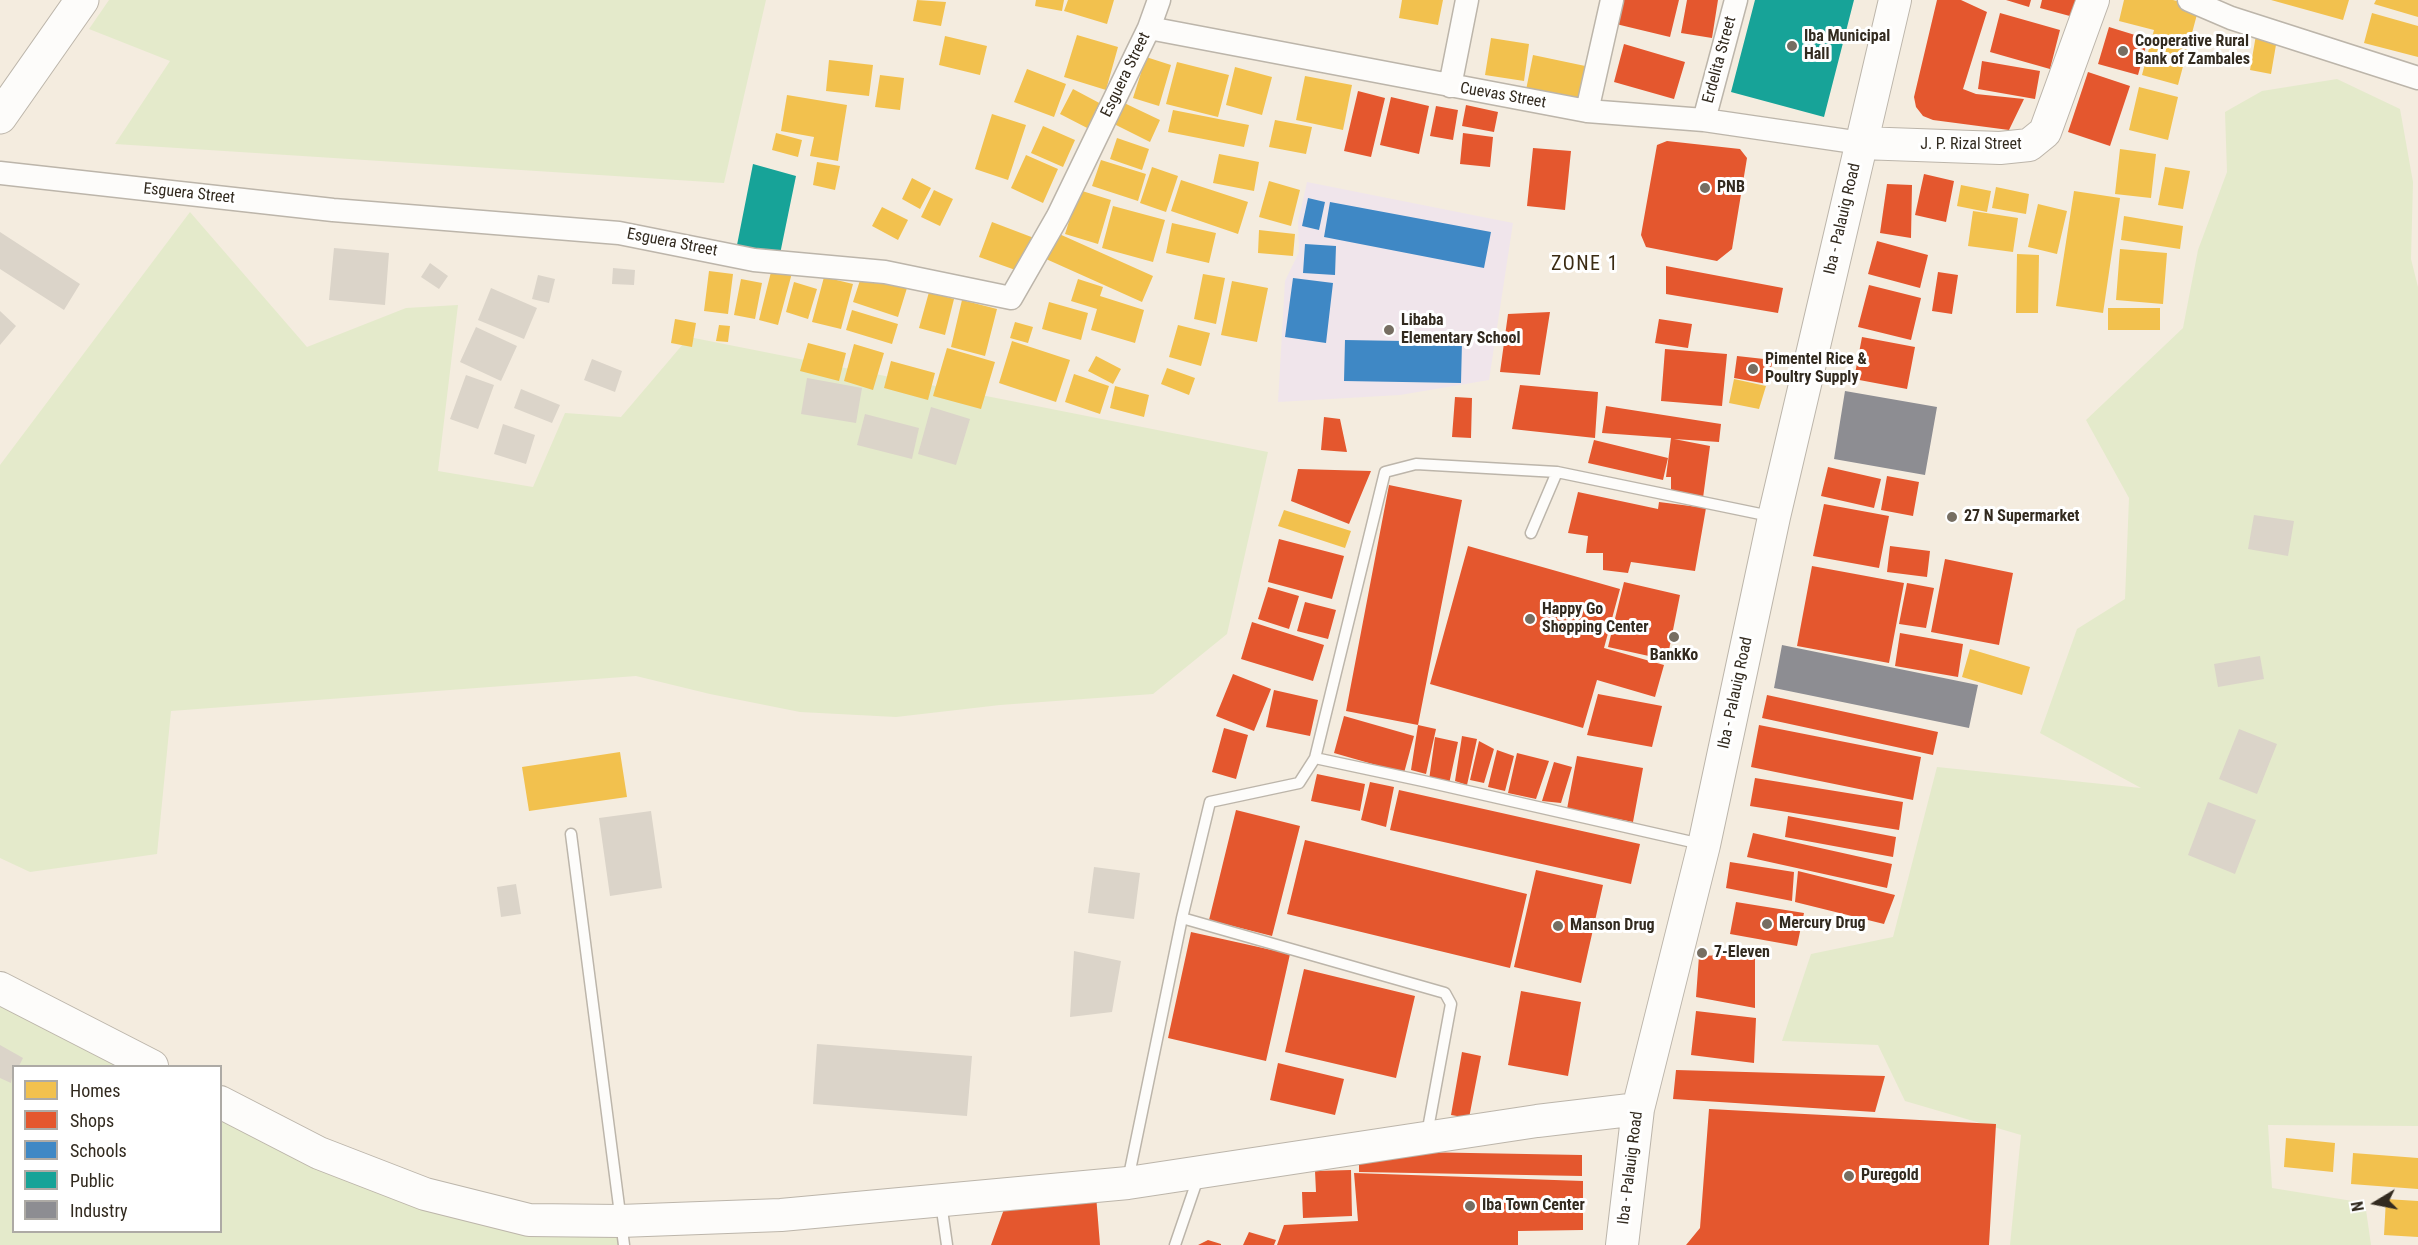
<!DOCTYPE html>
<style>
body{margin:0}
#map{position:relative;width:2418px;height:1245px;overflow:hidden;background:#f4ecdf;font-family:"Roboto Condensed",sans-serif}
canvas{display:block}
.legend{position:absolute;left:12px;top:1065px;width:210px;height:168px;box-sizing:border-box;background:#fff;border:2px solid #adaaa5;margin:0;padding:8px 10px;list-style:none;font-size:18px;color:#322a1f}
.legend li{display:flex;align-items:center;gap:12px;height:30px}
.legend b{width:30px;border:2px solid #adaaa5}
.north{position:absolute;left:2346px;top:1173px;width:60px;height:60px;-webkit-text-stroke:4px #fff;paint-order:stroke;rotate:260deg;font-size:16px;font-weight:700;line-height:24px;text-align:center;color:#322a1f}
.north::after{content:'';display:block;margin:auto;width:21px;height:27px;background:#322a1f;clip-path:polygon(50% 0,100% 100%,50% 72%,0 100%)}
</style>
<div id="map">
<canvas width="2418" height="1245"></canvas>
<ul class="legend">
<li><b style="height:16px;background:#f2c14e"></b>Homes</li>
<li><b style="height:16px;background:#e4572e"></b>Shops</li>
<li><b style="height:16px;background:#3f88c5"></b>Schools</li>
<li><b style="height:16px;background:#17a398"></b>Public</li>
<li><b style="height:16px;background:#8d8d92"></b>Industry</li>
</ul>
<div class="north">N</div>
</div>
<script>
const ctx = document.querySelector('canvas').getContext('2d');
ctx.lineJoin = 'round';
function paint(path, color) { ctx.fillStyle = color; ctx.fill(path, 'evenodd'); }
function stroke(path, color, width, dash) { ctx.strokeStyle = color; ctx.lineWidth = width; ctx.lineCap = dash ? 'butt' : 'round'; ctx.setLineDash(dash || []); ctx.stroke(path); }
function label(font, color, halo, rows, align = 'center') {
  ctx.font = font + ' "Roboto Condensed",sans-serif'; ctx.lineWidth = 6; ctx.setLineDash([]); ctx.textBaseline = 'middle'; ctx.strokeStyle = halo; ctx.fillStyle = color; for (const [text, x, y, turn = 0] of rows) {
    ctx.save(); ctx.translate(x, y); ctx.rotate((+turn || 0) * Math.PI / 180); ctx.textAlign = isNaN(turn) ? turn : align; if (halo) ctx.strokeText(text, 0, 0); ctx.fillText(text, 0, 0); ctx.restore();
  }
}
paint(new Path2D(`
 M1307,182L1513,223L1489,380L1400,395L1278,402L1285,281L1299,252L1298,222Z`), '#f0e5eb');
paint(new Path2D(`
 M109,0H766L724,183L115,144L170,61L89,29Z
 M2337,79L2400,109L2413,182L2411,259L2418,287V1126L2268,1125L2272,1188L2365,1203L2371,1245H2010L2021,1135L1905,1101L1878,1045L1782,1041L1811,954L1893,937L1937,767L2141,788L2040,733L2077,629L2125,599L2129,498L2086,420L2183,328L2198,250L2227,172L2225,112L2262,91Z
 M190,212L307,347L406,308L458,305L438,471L533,487L565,413L621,417L689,337L1268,452L1227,634L1153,694L1000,705L896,717L800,712L710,694L636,676L171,711L157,854L30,872L0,858V465Z
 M0,988L152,1066H14V1232H220L221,1102L425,1194L620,1221L624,1245H0Z`), '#e4eacb');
paint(new Path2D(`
 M917,0L946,2L941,26L913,21Z
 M1036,0H1064L1062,11L1035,6Z
 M1068,0H1114L1107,24L1064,11Z
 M1402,0H1443L1438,25L1399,18Z
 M2124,0H2173L2199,7L2178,85L2142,75L2154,30L2119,21Z
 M2271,0H2349L2343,20Z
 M2376,0H2418V17L2374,4Z
 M2372,13L2418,26V57L2364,43Z
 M1077,35L1118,47L1106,90L1064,77Z
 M2256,35L2277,39L2271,74L2250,70Z
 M945,36L987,46L980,75L939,65Z
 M1491,38L1529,44L1524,81L1485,75Z
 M1533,55L1590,67L1583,102L1526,90Z
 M1146,57L1171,65L1159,106L1133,98Z
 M829,60L873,65L869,96L826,91Z
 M1177,62L1229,75L1218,117L1166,104Z
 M1235,67L1272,77L1262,115L1226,105Z
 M1027,69L1066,84L1054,117L1014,102Z
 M880,75L904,78L900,110L875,107Z
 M1305,76L1352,85L1343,130L1296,120Z
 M2139,87L2178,97L2168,140L2129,130Z
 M1073,89L1105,106L1093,131L1060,114Z
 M787,95L847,105L838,161L810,156L814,137L781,131Z
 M1120,101L1160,120L1150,142L1110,122Z
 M1173,110L1249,125L1244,147L1168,132Z
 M992,114L1026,125L1008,180L975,169Z
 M1275,120L1312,127L1306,154L1269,147Z
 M1043,126L1075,140L1063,167L1031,153Z
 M776,133L802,140L798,157L772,150Z
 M1117,138L1149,149L1142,170L1110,159Z
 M2120,149L2156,154L2151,198L2115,194Z
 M1219,154L1259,162L1254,191L1213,183Z
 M1026,155L1058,169L1043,203L1011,188Z
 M1101,160L1146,174L1138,201L1092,186Z
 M817,162L840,166L835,190L813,185Z
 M1152,167L1178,176L1166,212L1140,203Z
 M2165,167L2190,171L2183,209L2158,205Z
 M912,178L931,188L920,209L902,199Z
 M1181,180L1248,202L1238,234L1171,211Z
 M1269,181L1300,190L1291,226L1259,217Z
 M1961,185L1991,191L1987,212L1957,206Z
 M1996,187L2029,194L2026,214L1992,208Z
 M934,190L953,199L940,226L921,217Z
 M1079,190L1111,200L1098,244L1065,234Z
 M2074,191L2120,198L2103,313L2056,306Z
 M2038,204L2067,211L2057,254L2028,247Z
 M1113,206L1165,220L1153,262L1102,248Z
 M882,207L908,220L898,240L872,226Z
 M1973,211L2018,218L2013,252L1968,246Z
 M2124,216L2183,226L2180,249L2121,240Z
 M992,222L1034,238L1021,272L979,257Z
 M1172,223L1216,233L1209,263L1166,253Z
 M1259,230L1295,234L1293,256L1258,253Z
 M1057,233L1153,276L1142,302L1046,259Z
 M2120,249L2167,253L2163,304L2116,300Z
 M2017,254L2039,255L2038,313H2016Z
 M772,268L792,273L778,325L759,320Z
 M709,271L733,274L728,314L704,311Z
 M862,274L907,288L898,317L853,302Z
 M1203,274L1225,278L1216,324L1194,319Z
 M824,277L853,284L841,329L812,322Z
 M741,279L762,283L755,319L734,315Z
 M1078,279L1103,287L1100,296L1144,310L1135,343L1091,330L1097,309L1071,301Z
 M1232,281L1268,288L1257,342L1221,335Z
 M794,282L817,289L808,319L786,312Z
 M929,292L954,299L945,335L919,328Z
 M962,300L997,309L985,356L951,347Z
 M1049,302L1088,313L1081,340L1042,329Z
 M2108,308H2160V330H2108Z
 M852,310L898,324L892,344L846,330Z
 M675,319L696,323L692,347L671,343Z
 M1015,322L1033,327L1028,343L1010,338Z
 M719,325L730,326L728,342L716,341Z
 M1178,325L1210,333L1201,366L1169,357Z
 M1012,341L1070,360L1056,402L999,383Z
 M808,343L846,353L839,381L800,371Z
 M854,344L884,353L873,390L844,381Z
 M947,348L995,362L981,409L933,396Z
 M1096,356L1121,369L1113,384L1088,371Z
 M891,361L935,373L928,400L884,388Z
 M1167,368L1195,378L1189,395L1161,384Z
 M1074,374L1109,386L1100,414L1065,402Z
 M1734,379L1766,386L1759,409L1729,403Z
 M1115,386L1149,395L1144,417L1110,408Z
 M1284,510L1351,531L1345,548L1278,526Z
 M1970,649L2030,667L2022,695L1962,677Z
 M620,752L627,797L529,811L522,767Z
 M2286,1138L2335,1143L2333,1172L2284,1167Z
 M2353,1153L2418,1158V1189L2351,1184Z
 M2386,1199L2418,1201V1237L2384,1235Z`), '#f2c14e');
paint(new Path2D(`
 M1622,0H1679L1670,37L1616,24Z
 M1687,0H1718L1712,38L1681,33Z
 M1937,0H1961L1987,12L1963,89L1976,94L2024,99L2009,130L1933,120L1923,116L1916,107L1914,97Z
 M2006,0H2031L2029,7Z
 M2042,0H2086L2081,19L2040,8Z
 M2000,13L2060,30L2050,69L1990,52Z
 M2109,27L2148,39L2138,75L2098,64Z
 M1624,44L1685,62L1674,99L1614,82Z
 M1982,61L2040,71L2035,99L1978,89Z
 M2088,72L2130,86L2110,146L2068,132Z
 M1358,91L1385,98L1371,157L1344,151Z
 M1391,97L1429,106L1419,154L1380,145Z
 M1466,105L1498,112L1494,132L1462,126Z
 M1436,106L1458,110L1453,140L1430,136Z
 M1463,133L1493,137L1490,167L1460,164Z
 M1667,141L1740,149L1747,158L1732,249L1717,261L1646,247L1641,235L1657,145Z
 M1533,148L1571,151L1565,210L1527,206Z
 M1924,174L1954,181L1946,222L1915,215Z
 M1887,184L1912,185L1911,238L1880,233Z
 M1877,241L1928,255L1920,288L1868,274Z
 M1666,266L1783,288L1778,313L1666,294Z
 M1938,272L1958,275L1952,314L1932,311Z
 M1869,285L1921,298L1911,340L1858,327Z
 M1550,312L1540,375L1500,372L1508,314Z
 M1659,319L1692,324L1688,348L1655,343Z
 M1862,337L1915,347L1907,389L1854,379Z
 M1665,349L1727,354L1722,406L1661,401Z
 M1737,356L1773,360L1767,384L1734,378Z
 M1520,385L1598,392L1595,438L1512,429Z
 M1455,397L1472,398L1471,438L1452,437Z
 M1606,406L1721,424L1719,442L1674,439L1710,446L1703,498L1671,491V477H1666L1671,438L1602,433Z
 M1324,417L1340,419L1347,452L1321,450Z
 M1594,440L1668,458L1663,480L1588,463Z
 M1828,467L1881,479L1874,508L1821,496Z
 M1298,469L1371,471L1349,524L1291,501Z
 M1887,476L1919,482L1913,516L1881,510Z
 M1389,485L1462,500L1418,725L1436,729L1426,774L1411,770L1418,725L1346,711Z
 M1578,492L1658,509L1659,502L1706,508L1695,571L1631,562L1628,573L1603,570V553H1586L1588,536L1568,533Z
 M1824,504L1889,516L1879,568L1813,556Z
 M1279,539L1344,556L1332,599L1268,582Z
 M1468,546L1620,589L1604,648L1664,665L1655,697L1597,680L1583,728L1430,684Z
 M1890,546L1930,551L1927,577L1887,572Z
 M1945,559L2013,573L1999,645L1931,632Z
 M1812,566L1904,583L1889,663L1797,646Z
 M1624,582L1680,595L1667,660L1608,647Z
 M1907,583L1934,588L1926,628L1899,624Z
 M1268,587L1299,596L1289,629L1258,619Z
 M1305,602L1336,610L1328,639L1297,631Z
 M1252,622L1324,645L1313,681L1241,659Z
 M1900,633L1963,644L1958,677L1895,666Z
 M1233,674L1271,689L1254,731L1216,716Z
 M1274,690L1318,700L1310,736L1266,727Z
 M1598,694L1662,706L1652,747L1587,735Z
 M1767,695L1938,732L1933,755L1762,718Z
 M1344,716L1414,736L1404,773L1334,753Z
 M1759,725L1921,757L1913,800L1751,767Z
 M1224,728L1248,735L1236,779L1212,772Z
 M1462,736L1477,739L1467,785L1455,781Z
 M1435,737L1458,742L1449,784L1429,780Z
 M1479,741L1494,749L1484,783L1470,780Z
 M1497,750L1514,756L1505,791L1488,787Z
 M1517,753L1549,761L1536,799L1508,793Z
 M1577,756L1643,768L1633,822L1567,809Z
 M1554,762L1572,767L1561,803L1542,801Z
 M1317,774L1365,784L1360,811L1311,801Z
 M1755,778L1903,802L1899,830L1750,806Z
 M1370,782L1394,787L1386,827L1361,820Z
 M1399,790L1640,844L1631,884L1390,830Z
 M1236,810L1300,826L1272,936L1209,920Z
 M1788,816L1896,837L1893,857L1785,837Z
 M1753,833L1892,864L1887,888L1747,857Z
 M1305,840L1527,894L1510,968L1287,914Z
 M1730,862L1794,872L1792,901L1726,888Z
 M1536,870L1603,885L1581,983L1514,967Z
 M1798,871L1895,895L1884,924L1795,902Z
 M1736,902L1804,913L1797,946L1730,934Z
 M1191,932L1290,954L1266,1061L1168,1038Z
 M1755,954V1008L1696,997L1699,956Z
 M1304,969L1415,996L1396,1078L1285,1052Z
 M1521,991L1581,1002L1568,1076L1508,1065Z
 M1696,1011L1756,1018L1754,1063L1691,1055Z
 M1462,1052L1481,1056L1469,1118L1451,1115Z
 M1278,1063L1344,1079L1335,1115L1270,1100Z
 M1676,1070L1885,1076L1875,1112L1673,1099Z
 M1709,1109L1996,1124L1989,1245H1686L1700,1228Z
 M1359,1151L1582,1155V1176L1359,1172Z
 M1351,1170L1352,1216L1303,1218L1302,1192H1316L1315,1171Z
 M1354,1173L1583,1181V1230L1518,1231V1245H1277L1284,1225L1358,1221Z
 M1096,1195L1100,1245H991L1007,1201Z
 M1249,1232L1276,1240L1274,1245H1243Z
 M1208,1240L1221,1244V1245H1198Z`), '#e4572e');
paint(new Path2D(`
 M1308,198L1325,202L1319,230L1302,226Z
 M1330,202L1491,232L1484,268L1324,237Z
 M1305,244L1336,246L1335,275L1303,273Z
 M1293,278L1333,283L1326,343L1285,337Z
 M1345,340L1462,342L1461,383L1344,381Z`), '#3f88c5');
paint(new Path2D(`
 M1755,0H1854L1824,117L1731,92Z
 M753,164L796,176L780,254L736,250Z`), '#17a398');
paint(new Path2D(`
 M1845,391L1937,407L1925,475L1834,459Z
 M1782,645L1978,685L1969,728L1774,688Z`), '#8d8d92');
paint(new Path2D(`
 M0,232L80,284L64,310L0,269Z
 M334,248L389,253L385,305L329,300Z
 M430,263L448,276L439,289L421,277Z
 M613,268L635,270L634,285L612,284Z
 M538,275L555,279L549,303L532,299Z
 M491,288L537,308L524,339L478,320Z
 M0,311L16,326L0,345Z
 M476,327L517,346L501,381L460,362Z
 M592,359L622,371L615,392L584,380Z
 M466,375L494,385L478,429L450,419Z
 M807,378L862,388L856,423L801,414Z
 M521,389L560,405L552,423L514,408Z
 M931,407L970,419L956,465L918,454Z
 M865,414L919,428L912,459L857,445Z
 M503,424L535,435L526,464L494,454Z
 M2254,515L2294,521L2288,556L2248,549Z
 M2260,656L2264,679L2218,687L2214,664Z
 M2239,729L2277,744L2257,794L2219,779Z
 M2208,802L2256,820L2235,874L2188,855Z
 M651,811L662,888L610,896L599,818Z
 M1094,867L1140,873L1134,919L1088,913Z
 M516,884L521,914L501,917L497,887Z
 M1074,951L1121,961L1112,1012L1070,1017Z
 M817,1044L972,1056L967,1116L813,1104Z
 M0,1045L23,1058L19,1066H14L11,1083L0,1078Z`), '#dbd4c9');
const lane = new Path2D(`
 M1531,533L1557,472L1770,516
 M1315,758L1423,781L1701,844
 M571,834L624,1245
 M1182,918L1445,993L1451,1004L1427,1134
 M1128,1180L1182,918L1210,802L1299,783L1315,758L1385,472L1416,464L1557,472
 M941,1203L947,1245
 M1175,1245L1199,1175`);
const street = new Path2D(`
 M2189,0L2231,18L2418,78
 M1149,28L1587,111L1704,120L1861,143
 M1450,86L1467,0
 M1587,111L1612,0
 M1704,120L1736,0
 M0,173L333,210L619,233L754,260L885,272L1011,298L1058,216L1149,28L1159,0`);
const secondary = new Path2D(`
 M1861,143L2000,148L2029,145L2045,132L2093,0
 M0,988L152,1066
 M220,1102L319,1153L425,1194L529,1220L620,1221L781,1215L1128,1183L1537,1121L1638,1109
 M1622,1245L1638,1109L1704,845L1774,517L1895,0`);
const primary = new Path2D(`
 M0,117L82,0`);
stroke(lane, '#bcb5aa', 13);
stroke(street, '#bcb5aa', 25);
stroke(secondary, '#bcb5aa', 34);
stroke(primary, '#bcb5aa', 35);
stroke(lane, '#fdfcfa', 10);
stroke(street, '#fdfcfa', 22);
stroke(secondary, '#fdfcfa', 32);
stroke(primary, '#fdfcfa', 33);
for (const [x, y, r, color] of [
 [1792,46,6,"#766e62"],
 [2123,51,6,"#766e62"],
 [1705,188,6,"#766e62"],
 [1389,330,6,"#766e62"],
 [1753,369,6,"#766e62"],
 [1952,517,6,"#766e62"],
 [1530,619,6,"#766e62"],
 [1674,637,6,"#766e62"],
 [1767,924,6,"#766e62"],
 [1558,926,6,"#766e62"],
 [1702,953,6,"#766e62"],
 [1849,1176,6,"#766e62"],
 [1470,1206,6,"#766e62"]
]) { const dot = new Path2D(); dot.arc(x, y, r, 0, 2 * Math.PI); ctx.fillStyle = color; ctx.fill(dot); stroke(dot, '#fff', 2); }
label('bold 16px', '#322a1f', '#fff', [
 ["Iba Municipal",1804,37],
 ["Hall",1804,55],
 ["Cooperative Rural",2135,42],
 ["Bank of Zambales",2135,60],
 ["PNB",1717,188],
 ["Libaba",1401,321],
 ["Elementary School",1401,339],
 ["Pimentel Rice &",1765,360],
 ["Poultry Supply",1765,378],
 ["27 N Supermarket",1964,517],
 ["Happy Go",1542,610],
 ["Shopping Center",1542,628],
 ["BankKo",1674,656,"center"],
 ["Mercury Drug",1779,924],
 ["Manson Drug",1570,926],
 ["7-Eleven",1714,953],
 ["Puregold",1861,1176],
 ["Iba Town Center",1482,1206]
], 'left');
label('16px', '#322a1f', '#fff', [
 ["Erdelita Street",1720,60,-75],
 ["Esguera Street",1126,75,-64],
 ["Cuevas Street",1503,96,10],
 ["J. P. Rizal Street",1971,145],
 ["Esguera Street",189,194,6],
 ["Iba - Palauig Road",1843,219,-77],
 ["Esguera Street",672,243,11],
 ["Iba - Palauig Road",1736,693,-78],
 ["Iba - Palauig Road",1631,1168,-83]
]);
ctx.letterSpacing = '1.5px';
label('20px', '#3b2b13', '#fff', [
 ["ZONE 1",1585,265]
]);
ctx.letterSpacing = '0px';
</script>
